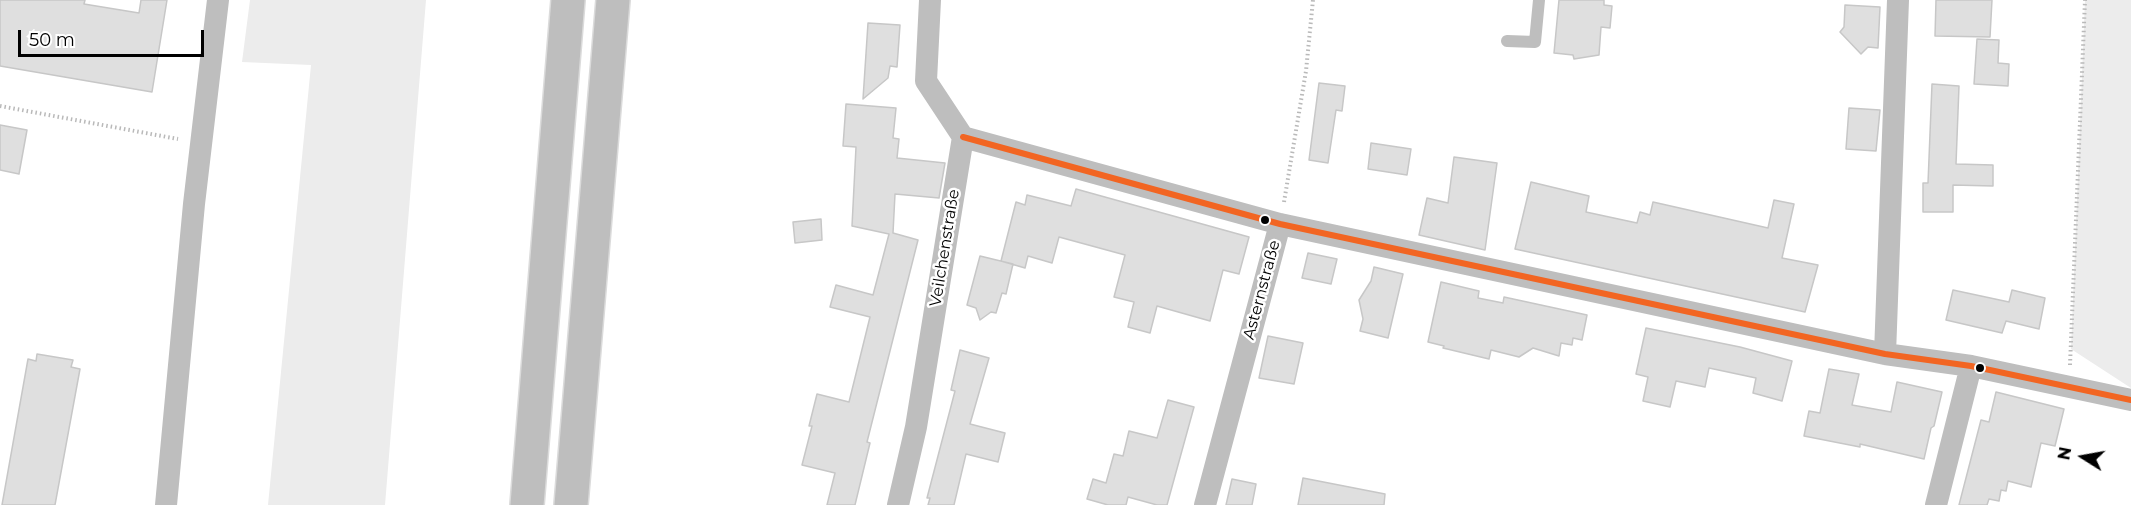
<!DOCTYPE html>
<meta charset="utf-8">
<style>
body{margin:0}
#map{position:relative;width:2131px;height:505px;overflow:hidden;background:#fff;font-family:Montserrat,sans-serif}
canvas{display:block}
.north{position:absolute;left:2053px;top:427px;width:60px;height:60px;-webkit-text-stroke:4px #fff;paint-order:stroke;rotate:281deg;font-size:16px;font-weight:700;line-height:24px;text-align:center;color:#000}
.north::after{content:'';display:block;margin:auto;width:21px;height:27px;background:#000;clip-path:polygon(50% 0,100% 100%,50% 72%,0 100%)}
.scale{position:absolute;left:18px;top:30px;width:186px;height:27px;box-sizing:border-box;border:3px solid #000;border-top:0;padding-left:8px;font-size:18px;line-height:21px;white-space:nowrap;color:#000;-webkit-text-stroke:4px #fff;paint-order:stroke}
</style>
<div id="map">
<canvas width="2131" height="505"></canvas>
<div class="north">N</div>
<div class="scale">50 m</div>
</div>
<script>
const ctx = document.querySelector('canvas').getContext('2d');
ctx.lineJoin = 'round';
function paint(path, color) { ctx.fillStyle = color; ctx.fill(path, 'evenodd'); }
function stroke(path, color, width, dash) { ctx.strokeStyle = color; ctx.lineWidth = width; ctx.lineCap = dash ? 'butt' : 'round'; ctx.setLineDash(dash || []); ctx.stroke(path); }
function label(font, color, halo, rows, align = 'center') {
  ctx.font = font + ' Montserrat,sans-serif'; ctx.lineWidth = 5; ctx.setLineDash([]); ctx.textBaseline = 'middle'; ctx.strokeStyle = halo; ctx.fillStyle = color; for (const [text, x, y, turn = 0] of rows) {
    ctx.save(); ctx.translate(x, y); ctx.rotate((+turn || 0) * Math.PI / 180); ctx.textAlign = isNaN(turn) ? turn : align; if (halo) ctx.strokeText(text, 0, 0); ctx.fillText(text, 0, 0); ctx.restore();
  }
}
paint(new Path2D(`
 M250,0H426L385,505H268L311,65L242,62Z
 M2085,0H2131V388L2071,349Z`), '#ececec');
const building = new Path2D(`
 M0,0H85L84,4L139,13L141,0H167L152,92L0,66Z
 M1559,0H1604V5L1612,6L1610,28L1601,27L1599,55L1574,59L1573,55L1554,53Z
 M1936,0H1992L1990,37L1935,36Z
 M1845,5L1880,7L1878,48L1868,47L1861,54L1840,32L1844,27Z
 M868,23L900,25L897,67L890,66L888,78L863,99Z
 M1977,39L1999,40L1998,63L2009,64L2008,86L1974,84Z
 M1319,83L1345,86L1342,111L1336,110L1328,163L1309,160Z
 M1932,84L1959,86L1956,164L1993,165V186L1953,185V212H1923V183H1928Z
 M846,104L896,108L893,138L899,139L897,158L945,163L939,198L895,194L893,233L918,240L867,442L870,443L855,505H827L835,473L802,465L812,426H809L817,394L849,402L870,317L830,307L836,285L873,295L889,234L852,226L856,147L843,146Z
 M1849,108L1880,110L1876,151L1846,149Z
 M0,125L27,130L19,174L0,170Z
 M1371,143L1411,149L1407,175L1368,169Z
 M1454,157L1497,163L1485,250L1419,235L1427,198L1448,203Z
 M1531,182L1589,196L1586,212L1637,223L1640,212L1650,215L1653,202L1768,228L1774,200L1794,204L1782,258L1818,265L1805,312L1515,249Z
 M1076,189L1249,237L1239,274L1223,270L1210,321L1157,306L1150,333L1128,327L1134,302L1114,297L1125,255L1059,237L1052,263L1028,256L1025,268L1001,261L1016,202L1025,205L1027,195L1071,206Z
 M821,219L822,240L795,243L793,222Z
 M1308,253L1337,259L1331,284L1302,278Z
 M980,256L1013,264L1006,294L1002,293L996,313L991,312L980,320L976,308L967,305Z
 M1374,267L1403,274L1388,338L1360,331L1363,319L1359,300L1371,281Z
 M1441,282L1479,291L1478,298L1503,303L1504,297L1587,315L1582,340L1573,338L1572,345L1561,343L1559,356L1533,348L1519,357L1491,350L1489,359L1443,348L1444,346L1428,342Z
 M1953,290L2009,302L2012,290L2045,298L2039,329L2006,321L2002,333L1946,320Z
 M1646,328L1740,347L1792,361L1782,401L1753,393L1756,378L1709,368L1705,387L1676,381L1670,407L1643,401L1648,377L1636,374Z
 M1268,336L1303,343L1294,384L1259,378Z
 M960,350L989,358L970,424L1005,433L998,462L966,454L954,505H928L930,498H927L955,391L951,390Z
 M37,354L73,360L71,367L80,369L55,505H2L28,359L36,361Z
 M1829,369L1859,374L1852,405L1891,412L1897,382L1942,392L1934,426L1931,428L1924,459L1860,444V447L1804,436L1809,411L1820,413Z
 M1996,392L2064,409L2055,446L2041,443L2031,487L2008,481L2006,491L2001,490L1999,501L1989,499L1987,505H1959L1981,420L1989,422Z
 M1168,400L1194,407L1167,505H1157L1128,497L1126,505H1108L1087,499L1093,479L1106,483L1114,454L1123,456L1129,431L1157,438Z
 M1303,478L1385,494L1384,505H1298Z
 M1232,479L1256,484L1252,505H1226Z`);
paint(building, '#dfdfdf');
stroke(building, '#c7c7c7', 1.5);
const motorway = new Path2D(`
 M527,505L568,0
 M571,505L613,0`);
stroke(motorway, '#dbdbdb', 36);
stroke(new Path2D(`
 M0,106L178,139
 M1284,202L1306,71L1313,0
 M2070,365L2085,0`), '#b9b9b9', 4, [1.5, 3]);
stroke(new Path2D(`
 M1507,41L1535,42L1539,0`), '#bebebe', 12);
stroke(new Path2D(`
 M963,137L1280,224L1885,354L1971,366L2131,400
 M1885,354L1898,0
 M166,505L194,204L218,0
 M898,505L916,427L963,137L926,81L930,0
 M1205,505L1280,224
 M1936,505L1971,366`), '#bebebe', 22);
stroke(motorway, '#bebebe', 33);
stroke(new Path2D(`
 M963,137L1280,224L1885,354L1971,366L2131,400`), '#f26522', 6);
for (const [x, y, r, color] of [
 [1265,220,5,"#000"],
 [1980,368,5,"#000"]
]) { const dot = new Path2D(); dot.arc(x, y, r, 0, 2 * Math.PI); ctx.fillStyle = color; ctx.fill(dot); stroke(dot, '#fff', 2); }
label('16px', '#000', '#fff', [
 ["Veilchenstraße",945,248,-81],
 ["Asternstraße",1262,290,-75]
]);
</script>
